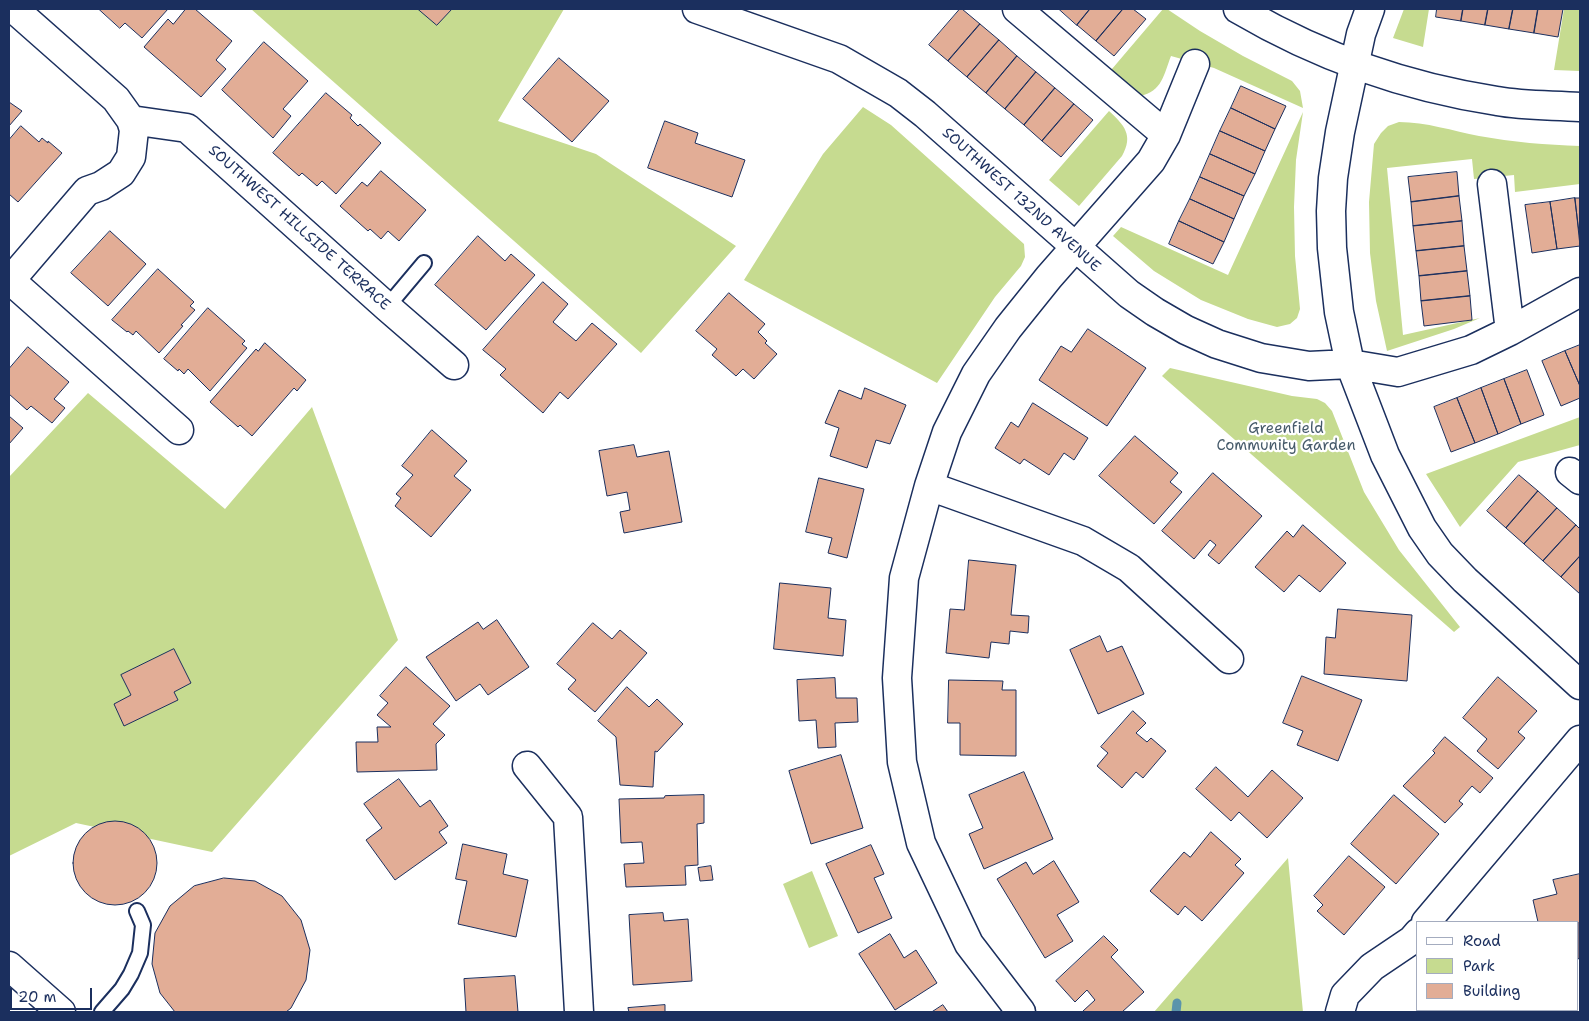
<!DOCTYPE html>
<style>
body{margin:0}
#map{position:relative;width:1589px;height:1021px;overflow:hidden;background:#fff;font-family:"Shantell Sans",sans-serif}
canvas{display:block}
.frame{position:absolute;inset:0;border:10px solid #1b2f5e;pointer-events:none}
.legend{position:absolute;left:1416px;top:921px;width:162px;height:90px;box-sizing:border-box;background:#fff;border:1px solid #a4acbf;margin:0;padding:6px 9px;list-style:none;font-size:15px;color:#1b2f5e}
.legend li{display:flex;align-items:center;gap:10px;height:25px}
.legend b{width:25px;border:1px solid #a4acbf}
.scale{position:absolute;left:10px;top:988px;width:82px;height:22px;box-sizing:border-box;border:2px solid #1b2f5e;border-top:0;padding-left:6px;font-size:15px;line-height:18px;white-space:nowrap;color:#1b2f5e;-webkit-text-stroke:4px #fff;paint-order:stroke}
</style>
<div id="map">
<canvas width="1589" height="1021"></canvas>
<div class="frame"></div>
<ul class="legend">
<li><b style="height:6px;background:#fff"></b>Road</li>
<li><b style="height:14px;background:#c6db90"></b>Park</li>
<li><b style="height:14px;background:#e2ad96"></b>Building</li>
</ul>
<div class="scale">20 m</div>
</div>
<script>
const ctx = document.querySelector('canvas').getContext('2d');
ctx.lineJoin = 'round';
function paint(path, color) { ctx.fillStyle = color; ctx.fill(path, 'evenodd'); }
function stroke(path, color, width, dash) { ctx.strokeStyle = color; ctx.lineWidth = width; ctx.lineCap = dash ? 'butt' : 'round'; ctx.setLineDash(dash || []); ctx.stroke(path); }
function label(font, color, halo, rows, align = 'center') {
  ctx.font = font + ' "Shantell Sans",sans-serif'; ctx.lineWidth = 4.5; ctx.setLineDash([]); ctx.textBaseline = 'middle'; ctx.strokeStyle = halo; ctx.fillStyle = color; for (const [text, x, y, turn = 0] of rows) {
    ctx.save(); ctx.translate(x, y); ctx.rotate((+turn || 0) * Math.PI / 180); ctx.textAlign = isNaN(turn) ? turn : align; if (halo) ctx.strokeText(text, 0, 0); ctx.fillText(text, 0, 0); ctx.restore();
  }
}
paint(new Path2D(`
 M251,9H564L498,121L596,154L736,246L641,353Z
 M1163,9H1167L1200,31L1243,56L1292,81L1300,91L1303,108L1214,68L1171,56C1164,74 1162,92 1140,96L1106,76Z
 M1404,9H1429L1423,47L1393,38Z
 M1564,9H1580V71L1554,70Z
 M863,107L891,125L1024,244L1025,257L1021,266L995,297L937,383L744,280L823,154Z
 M1109,111C1124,125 1134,135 1122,156L1079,206L1049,180Z
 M1303,112L1296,160L1294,207L1295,256L1300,309L1297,318L1290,324L1277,327L1248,319L1201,300L1154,271L1113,236L1121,227L1228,275Z
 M1399,122C1426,122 1453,131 1479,136C1512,142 1547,145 1580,146V184L1515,192L1514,175L1474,179L1472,159L1387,168L1403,335L1480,318L1454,329L1387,351L1376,301L1370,253L1369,202L1374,144L1381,133L1388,126Z
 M1170,368L1292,396L1317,399L1325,403L1332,411L1364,492L1399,550L1460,627L1454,632L1162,376Z
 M88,393L225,509L312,407L398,640L212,852L76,823L9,856V477Z
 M1580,417V445L1518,462L1460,527L1426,474Z
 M1288,858L1303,1012H1154Z
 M812,871L838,936L809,948L783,884Z`), '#c6db90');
stroke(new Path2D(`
 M1176,1012L1177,1003`), '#5b94ab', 9);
const building = new Path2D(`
 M99,9H168L142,38L125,23L120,28Z
 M186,9H195L232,41L216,60L226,69L201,97L144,47L168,19L173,24Z
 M418,9H452L437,25Z
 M960,9H962L980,24L948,61L929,45Z
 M1059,9H1090L1077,25Z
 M1090,9H1123L1096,41L1077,25Z
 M1123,9H1133L1146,19L1114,56L1096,41Z
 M1437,9H1463L1461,21L1436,17Z
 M1463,9H1488L1485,25L1461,21Z
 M1488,9H1513L1509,29L1485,25Z
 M1513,9H1538L1534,33L1509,29Z
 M1538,9H1563L1558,37L1534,33Z
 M980,24L999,40L967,77L948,61Z
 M999,40L1017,56L986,93L967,77Z
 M264,42L308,81L283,109L291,116L273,138L222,90Z
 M1017,56L1036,72L1005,109L986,93Z
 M559,58L609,101L572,142L523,99Z
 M1036,72L1055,88L1024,125L1005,109Z
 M1241,86L1286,106L1275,129L1231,108Z
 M1055,88L1074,104L1042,141L1024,125Z
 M326,93L352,115L350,118L358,126L360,124L381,143L336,194L322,181L317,186L302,173L299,176L273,153Z
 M9,102L22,111L9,126Z
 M1074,104L1093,120L1061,157L1042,141Z
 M1231,108L1275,129L1265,151L1220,131Z
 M665,121L698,133L695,143L745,160L732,197L648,168Z
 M21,126L39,142L42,138L48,143V141L62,153L18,202L9,194V140Z
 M1220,131L1265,151L1255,174L1210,154Z
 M1210,154L1255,174L1244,196L1200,177Z
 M381,171L426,210L399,241L388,231L381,239L370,229L368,231L340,206L362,182L367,186Z
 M1457,172L1459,196L1411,202L1408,177Z
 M1200,177L1244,196L1234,219L1190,199Z
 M1459,196L1462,221L1413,226L1411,202Z
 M1575,198L1580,246L1557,249L1550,202Z
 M1575,198H1580V239Z
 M1190,199L1234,219L1224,242L1179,221Z
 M1550,202L1557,249L1532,253L1525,205Z
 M1179,221L1224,242L1213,264L1169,244Z
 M1462,221L1464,246L1416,251L1413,226Z
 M110,231L146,264L108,306L71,273Z
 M478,236L505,261L511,254L535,275L486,330L435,285Z
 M1464,246L1467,271L1419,276L1416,251Z
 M158,269L194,302L190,306L195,310L181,325L183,326L159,353L136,331L133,335L128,331L127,332L112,320Z
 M1467,271L1470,296L1421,301L1419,276Z
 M543,282L568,304L553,322L576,341L592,323L617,344L568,399L560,392L543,413L500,375L506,369L483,350Z
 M729,293L765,324L758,332L767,341L765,343L777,354L754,379L743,369L736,376L712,355L717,349L696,331Z
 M1470,296L1472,320L1424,326L1421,301Z
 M208,308L245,341L242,344L247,348L210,391L188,369L184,374L179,369L178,371L164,359Z
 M1088,329L1146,368L1107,426L1039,380L1061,346L1071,352Z
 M265,343L306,380L297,391L294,388L252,436L240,425L238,427L210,402L256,349L258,351Z
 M1580,345V386L1565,351Z
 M28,347L69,382L54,399L65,408L52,423L31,406L27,410L9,394V369Z
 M1565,351L1580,386V398L1561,406L1542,361Z
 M1527,370L1544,415L1521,424L1504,379Z
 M1504,379L1521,424L1498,434L1481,388Z
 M865,388L906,405L890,444L876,440L867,468L830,456L839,428L825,423L839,390L861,399Z
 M1481,388L1498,434L1475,443L1457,398Z
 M1457,398L1475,443L1451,452L1434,407Z
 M1033,403L1088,438L1074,460L1064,453L1049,475L1024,459L1020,464L995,448L1011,422L1018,427Z
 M9,416L23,428L9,444Z
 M432,430L467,461L454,476L471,490L431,537L395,506L401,498L396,494L413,475L402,466Z
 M1135,436L1178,473L1170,482L1182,492L1154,524L1099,476Z
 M634,445L637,457L669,451L682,522L624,533L620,512L630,510L627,492L607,496L599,451Z
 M1213,473L1262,516L1219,564L1208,555L1216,545L1210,540L1194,559L1162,531Z
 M1519,475L1538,491L1506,528L1487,511Z
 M819,478L864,489L847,558L828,553L832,538L806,532Z
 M1538,491L1557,508L1524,544L1506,528Z
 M1557,508L1576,525L1543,561L1524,544Z
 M1303,525L1346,563L1320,592L1299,575L1284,592L1255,567L1287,531L1293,537Z
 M1576,525L1580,529V556L1561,577L1543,561Z
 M1580,556V594L1561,577Z
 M969,560L1016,565L1011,615L1029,616L1028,633L1010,631L1009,644L991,642L989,658L946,653L950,609L964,610Z
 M780,583L831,588L828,618L846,620L843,656L774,649Z
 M1338,609L1412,615L1407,681L1324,674L1326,637L1335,638Z
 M497,620L529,667L488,695L480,684L456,701L426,657L478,622L483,629Z
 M593,623L612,639L620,630L647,653L595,712L568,689L576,680L557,664Z
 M1100,636L1107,652L1122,646L1144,694L1098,714L1070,650Z
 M174,649L191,683L174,692L178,700L124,726L114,704L131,695L121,675Z
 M406,667L450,706L433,724L445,735L436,744L437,770L357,772L356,742H378L377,727H391L377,715L388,703L380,696Z
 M1302,676L1362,700L1338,761L1297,745L1303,731L1283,723Z
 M1498,677L1537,711L1518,732L1525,738L1498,769L1477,751L1487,739L1463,718Z
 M835,678L836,698H857L858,722L835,723L836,747L818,748L816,720L799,721L797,680Z
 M949,680L1003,681L1002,690H1016V756L960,755V723H948Z
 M627,687L649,707L657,699L683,724L657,752L655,751L653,787L620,785L616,737L598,721Z
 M1133,711L1146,723L1136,733L1147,742L1151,738L1166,751L1143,778L1136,772L1122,788L1097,766L1108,753L1101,747Z
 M1445,737L1493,778L1480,793L1472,786L1459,801L1463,804L1445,823L1403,786L1435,753L1433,751Z
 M841,755L863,828L811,844L789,771Z
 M1216,767L1248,797L1272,770L1303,798L1267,838L1239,812L1231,821L1196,789Z
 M1024,772L1053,839L984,869L969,834L983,828L969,795Z
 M399,779L420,807L430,800L448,826L439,832L447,843L395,880L366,840L382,828L364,804Z
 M704,795V823L697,824L698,865L685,866L686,885L626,887L624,864L644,863L642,842L621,843L619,799L664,798L665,796Z
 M1394,795L1439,834L1396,884L1351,844Z
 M73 863a42 42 0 1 1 84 0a42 42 0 1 1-84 0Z
 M1211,832L1241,859L1235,865L1244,873L1202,921L1185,906L1178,915L1150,891L1184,852L1190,857Z
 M463,844L507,854L503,874L528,880L516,937L458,924L467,881L456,879Z
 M871,845L884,874L874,878L892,918L858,933L826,864Z
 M1349,856L1385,887L1344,935L1317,911L1323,905L1314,896Z
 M1054,861L1079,902L1057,915L1073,941L1045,958L997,879L1026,862L1033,874Z
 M711,866L713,880L700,881L698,868Z
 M1580,874V958L1578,959V922H1538L1533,900L1557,894L1553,880Z
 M224,878L255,881L282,896L301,920L310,950L306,980L291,1008L286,1012H175L160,993L152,964L155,933L170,906L194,886Z
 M663,913L664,921L688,919L692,981L633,985L629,915Z
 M890,934L904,958L916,950L937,983L895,1010L859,954Z
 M1104,936L1118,950L1111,957L1144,992L1122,1012H1084L1083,1011L1095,1000L1087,990L1075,1002L1056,981Z
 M515,976L518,1012H466L464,979Z
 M665,1005V1012H629L628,1008Z
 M943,1005L948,1012H932Z`);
paint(building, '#e2ad96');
stroke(building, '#1b2f5e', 1);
const lane = new Path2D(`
 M387,307L424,263
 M102,1012L122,989L131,974L140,953L143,925L137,911`);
const street = new Path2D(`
 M697,9L839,59L898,93L925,114L1129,294L1155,312L1186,330L1217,344L1261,358L1309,366L1350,364L1398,372L1471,350L1510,331L1580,292
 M1017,9L1166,135
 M1370,9L1361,34L1340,132L1333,178L1331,211L1332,248L1339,312L1350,364L1385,455L1422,528L1440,554L1465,580L1580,685
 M131,120L187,128L387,307L454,365
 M1492,184L1510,331
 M10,280L179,430
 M9,282L87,191L101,186L121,173L131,157L134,130L131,120L116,99L14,9
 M1570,472L1580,480
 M929,486L1083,541L1129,568L1229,659
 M527,766L568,817L579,1012
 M1426,922L1580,740
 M1021,1012L969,944L921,843L902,762L897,678L904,578L929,486L947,432L976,374L1008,328L1049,277L1151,161L1166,135L1195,64
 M1340,1012L1345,995L1372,967L1412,940L1418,933`);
const secondary = new Path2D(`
 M1238,9C1318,56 1405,87 1497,101C1524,106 1553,105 1580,107
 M9,966L61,1012`);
stroke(lane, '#1b2f5e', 18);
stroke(street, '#1b2f5e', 31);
stroke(secondary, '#1b2f5e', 31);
stroke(lane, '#fff', 14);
stroke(street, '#fff', 28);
stroke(secondary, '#fff', 28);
label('15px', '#1b2f5e', '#fff', [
 ["SOUTHWEST 132ND AVENUE",1021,200,42],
 ["SOUTHWEST HILLSIDE TERRACE",299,228,42]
]);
label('15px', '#465a6a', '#fff', [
 ["Greenfield",1286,429],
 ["Community Garden",1286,446]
]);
</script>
